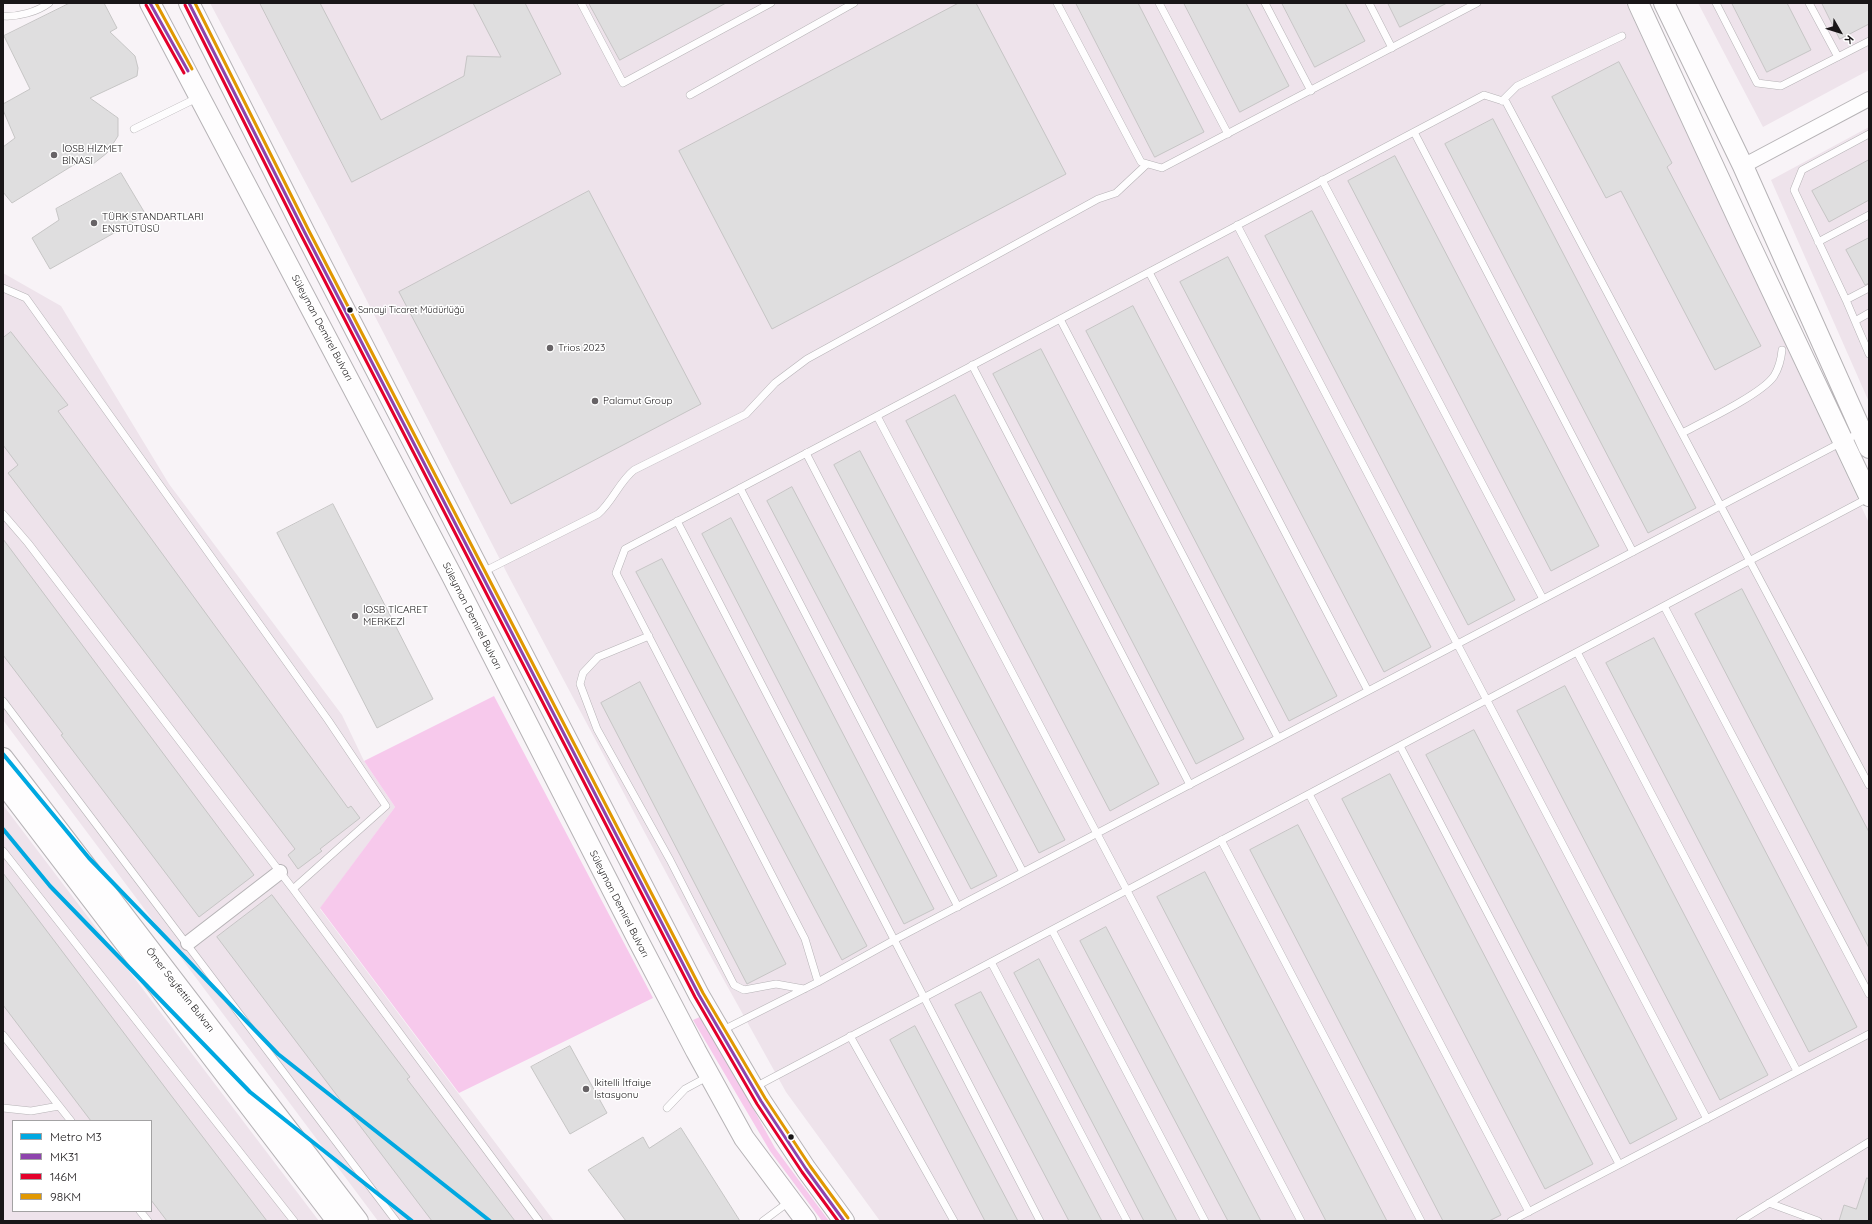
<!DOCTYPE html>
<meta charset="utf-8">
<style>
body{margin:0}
#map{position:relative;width:1872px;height:1224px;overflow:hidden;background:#f8f3f7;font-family:Quicksand,sans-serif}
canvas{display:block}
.frame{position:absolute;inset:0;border:4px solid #191618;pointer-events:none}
.legend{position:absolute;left:12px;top:1120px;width:140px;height:92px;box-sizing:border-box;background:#fff;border:1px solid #a3a2a3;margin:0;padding:5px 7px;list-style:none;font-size:12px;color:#191618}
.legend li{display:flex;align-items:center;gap:8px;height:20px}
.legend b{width:20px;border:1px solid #a3a2a3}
.north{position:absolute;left:1820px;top:12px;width:40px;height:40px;-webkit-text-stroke:3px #fff;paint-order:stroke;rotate:129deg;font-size:11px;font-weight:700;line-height:16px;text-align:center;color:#191618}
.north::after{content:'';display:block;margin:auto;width:14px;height:18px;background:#191618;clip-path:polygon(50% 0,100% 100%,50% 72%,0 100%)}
</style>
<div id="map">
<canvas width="1872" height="1224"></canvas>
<div class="frame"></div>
<ul class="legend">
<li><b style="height:5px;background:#00a8e1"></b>Metro M3</li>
<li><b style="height:5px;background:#8e44ad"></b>MK31</li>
<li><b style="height:5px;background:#e4002b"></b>146M</li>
<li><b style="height:5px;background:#e19802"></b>98KM</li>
</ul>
<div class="north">K</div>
</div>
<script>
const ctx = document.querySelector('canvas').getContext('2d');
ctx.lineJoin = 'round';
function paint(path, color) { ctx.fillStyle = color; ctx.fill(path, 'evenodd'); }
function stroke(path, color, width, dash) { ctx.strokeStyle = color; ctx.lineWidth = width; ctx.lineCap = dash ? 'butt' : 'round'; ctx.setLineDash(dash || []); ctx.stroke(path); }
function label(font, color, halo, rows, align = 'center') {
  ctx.font = font + ' Quicksand,sans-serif'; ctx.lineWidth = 3; ctx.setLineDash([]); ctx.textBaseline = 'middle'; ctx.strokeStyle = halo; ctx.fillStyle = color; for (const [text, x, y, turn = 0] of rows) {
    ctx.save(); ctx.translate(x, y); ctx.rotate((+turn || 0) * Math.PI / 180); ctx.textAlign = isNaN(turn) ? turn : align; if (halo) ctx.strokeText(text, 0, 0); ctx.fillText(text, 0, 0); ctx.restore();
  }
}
paint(new Path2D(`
 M210,3H1626L1869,523V1221H880L786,1092L705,946L509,577L327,223Z
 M1698,3H1869V70L1763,127Z
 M1869,127V402L1771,180Z
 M3,273L61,306L169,484L342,715L364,761L395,807L320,909L554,1221H378L3,720Z
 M3,805L319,1221H3ZM13,1121H151V1211H13Z`), '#eee3eb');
paint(new Path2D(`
 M494,696L653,998L459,1093L320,908L395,807L364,761Z
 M702,1016L775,1148L829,1221H822L770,1151L693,1020Z`), '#f7c9ec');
const building = new Path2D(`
 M70,3H104L117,28L110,32L135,56L138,68L137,76L90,98L118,118V136L107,153L93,164L88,156L12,203L3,192V147L15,138L3,110V104L30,89L4,36Z
 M260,3H320L381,120L464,76L467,56L501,57L473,3H525L561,74L352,182Z
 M589,3H726L620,60Z
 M959,3H976L1066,174L772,329L679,151Z
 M1076,3H1138L1204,132L1155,157Z
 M1184,3H1246L1289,86L1240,112Z
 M1282,3H1345L1365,41L1315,67Z
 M1388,3H1447L1400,27Z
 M1732,3H1787L1811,50L1767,72Z
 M1822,3H1869V24L1840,39Z
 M1619,62L1672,163L1667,167L1761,346L1715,370L1621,191L1606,198L1552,97Z
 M1493,119L1696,508L1648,533L1445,144Z
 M1395,156L1599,546L1551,571L1348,181Z
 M1869,160V200L1829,222L1812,191Z
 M121,173L146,215L50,269L32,238L59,220L56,209Z
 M589,191L701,404L511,504L399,292Z
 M1312,211L1515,600L1468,625L1265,236Z
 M1869,238V283L1865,285L1846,250Z
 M1228,257L1431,647L1384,672L1180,282Z
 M1133,306L1337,696L1289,721L1086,331Z
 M11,332L68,405L58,411L348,808L351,806L360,818L320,849L322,851L298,869L288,855L295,849L8,473L18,465L3,445V338Z
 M1041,349L1244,739L1196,764L993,374Z
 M955,395L1159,784L1110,811L906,421Z
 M860,451L1065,840L1039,853L834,465Z
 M792,487L997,876L971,889L767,501Z
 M333,504L433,699L377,728L277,533Z
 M731,518L934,909L904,924L702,534Z
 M3,539L254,875L199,917L61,735L63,734L3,655Z
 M662,559L867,946L842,960L636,572Z
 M1742,589L1869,832V948L1695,614Z
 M1654,638L1857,1027L1809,1052L1606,663Z
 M640,682L786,964L747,984L601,703Z
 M1565,686L1768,1075L1720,1100L1517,711Z
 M1474,730L1677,1119L1630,1144L1426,755Z
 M1390,774L1593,1164L1545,1189L1342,799Z
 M1298,825L1501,1215L1489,1221H1443L1250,850Z
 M1205,872L1387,1221H1326L1157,897Z
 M3,873L170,1094L267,1221H167L151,1200V1121H91L3,1005Z
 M272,895L410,1077L407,1079L515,1221H432L217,937Z
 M1106,927L1261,1221H1228L1080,941Z
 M1039,959L1177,1221H1144L1014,973Z
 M981,992L1102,1221H1069L955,1005Z
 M915,1026L1018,1221H985L890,1040Z
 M570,1046L607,1113L570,1134L531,1067Z
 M681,1128L740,1221H626L588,1170L643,1137L649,1148Z
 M1867,1178L1869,1179V1221H1839L1844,1205L1856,1209Z`);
paint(building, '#dfdedf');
stroke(building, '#c6c5c5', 1);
const lane = new Path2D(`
 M581,3L623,83L771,3
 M1057,3L1141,162L1162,168L1477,3
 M1159,3L1228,134
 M1265,3L1311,91
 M1369,3L1392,48
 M1716,3L1757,83L1781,86L1869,41
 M1809,3L1838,57
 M3,16C18,17 37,12 49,3
 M690,95L854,3
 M1502,101L1517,86L1622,36
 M134,129L199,97
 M1414,132L1633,552
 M1869,134L1802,170L1794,190L1846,300L1869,354
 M1322,180L1543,599
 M1237,225L1707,1119
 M1818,242L1869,215
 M1149,272L1368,691
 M3,288L26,298L328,720L386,806L293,889
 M1846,300L1869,288
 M1060,319L1278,738
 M1855,321L1869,313
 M972,365L1190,785
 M877,416L1301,1221
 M1682,433C1703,422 1762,394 1774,376C1779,368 1781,360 1782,350
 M806,453L1023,872
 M740,488L958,907
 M3,514L28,543L293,889L539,1221
 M677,521L1040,1221
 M481,573L598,514C613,501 619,482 634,470L746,414L775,383L807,359L1098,199L1116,193L1147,164
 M1664,606L1869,994
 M649,636L598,657L583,673L580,684L597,729L670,860L734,985L744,990L776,984L804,989
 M1577,652L1797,1071
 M3,701L396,1221
 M1400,746L1619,1164
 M1309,794L1529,1212
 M1221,840L1421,1221
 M3,851L294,1221
 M1052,930L1205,1221
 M991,962L1127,1221
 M818,982L805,939L616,573L625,549L1484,95L1506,102L1869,785
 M721,1031L818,982L894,940L1861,432
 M3,1035L71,1121
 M850,1036L954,1221
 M755,1087L1868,498
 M3,1108L31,1111L59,1106
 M667,1108L685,1089L709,1076
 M1769,1203L1818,1221
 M140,1211L148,1221
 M763,1221L790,1201
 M1511,1221L1869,1034
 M1740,1221L1869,1142`);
const street = new Path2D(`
 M1743,166L1869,99
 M188,943L280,872`);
const secondary = new Path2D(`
 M150,3L452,576L638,940L696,1051L744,1138L806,1221
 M189,3L304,231L699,995L761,1101L806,1169L844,1221
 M1638,3L1744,232L1869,496
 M1664,3L1743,166L1869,448
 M3,758L358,1221
 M3,783L337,1221`);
stroke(lane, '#b6b3b6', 8);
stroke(street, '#b6b3b6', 16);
stroke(secondary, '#b6b3b6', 22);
stroke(lane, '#fefdfe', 7);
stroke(street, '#fefdfe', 14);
stroke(secondary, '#fefdfe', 20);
stroke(new Path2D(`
 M150,3L188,71
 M189,3L304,231L699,995L761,1101L806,1169L844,1221`), '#8e44ad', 3);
stroke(new Path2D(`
 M146,5L184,73
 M185,5L300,233L695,997L757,1104L802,1172L838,1221`), '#e4002b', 3);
stroke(new Path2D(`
 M156,3L192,69
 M195,3L308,229L703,993L765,1098L810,1166L848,1218`), '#e19802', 3);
stroke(new Path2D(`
 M3,754L89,858L278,1054L490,1221
 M3,829L50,886L250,1092L412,1221`), '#00a8e1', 4);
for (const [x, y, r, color] of [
 [54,155,4,"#676366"],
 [94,223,4,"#676366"],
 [350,310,3.5,"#191618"],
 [550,348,4,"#676366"],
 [595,401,4,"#676366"],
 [355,616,4,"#676366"],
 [586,1089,4,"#676366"],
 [791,1137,3.5,"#191618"]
]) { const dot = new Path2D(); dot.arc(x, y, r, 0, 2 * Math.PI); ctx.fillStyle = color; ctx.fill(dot); stroke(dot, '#fff', 1.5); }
label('9px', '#191618', '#fff', [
 ["Sanayi Ticaret Müdürlüğü",358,310]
], 'left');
label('10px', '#191618', '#fff', [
 ["İOSB HİZMET",62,149],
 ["BİNASI",62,161],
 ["TÜRK STANDARTLARI",102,217],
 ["ENSTÜTÜSÜ",102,229],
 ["Trios 2023",558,348],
 ["Palamut Group",603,401],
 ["İOSB TİCARET",363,610],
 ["MERKEZİ",363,622],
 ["İkitelli İtfaiye",594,1083],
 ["İstasyonu",594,1095]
], 'left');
label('10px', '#191618', '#fff', [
 ["Süleyman Demirel Bulvarı",322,328,62],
 ["Süleyman Demirel Bulvarı",472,616,63],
 ["Süleyman Demirel Bulvarı",619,904,63],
 ["Ömer Seyfettin Bulvarı",180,990,52]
]);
</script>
